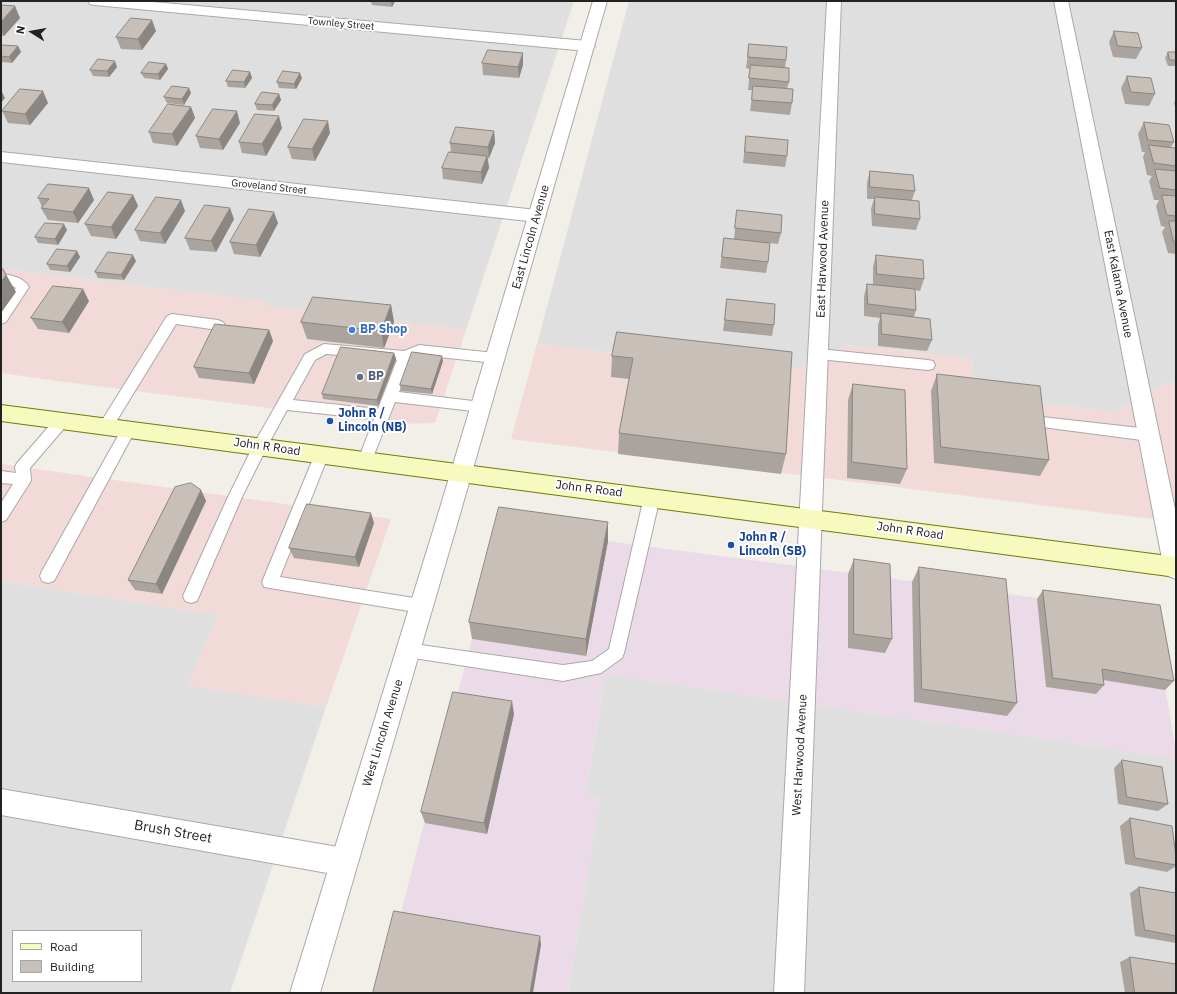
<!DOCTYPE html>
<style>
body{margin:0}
#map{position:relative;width:1177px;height:994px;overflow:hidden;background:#f2efe9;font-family:"IBM Plex Sans",sans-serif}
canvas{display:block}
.frame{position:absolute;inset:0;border:2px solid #222;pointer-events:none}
.legend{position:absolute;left:12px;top:930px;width:130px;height:52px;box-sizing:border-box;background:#fff;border:1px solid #a7a7a7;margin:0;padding:5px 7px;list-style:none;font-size:12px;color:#222}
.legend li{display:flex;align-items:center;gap:8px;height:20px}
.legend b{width:20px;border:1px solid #a7a7a7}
.north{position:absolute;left:12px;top:12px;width:40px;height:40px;-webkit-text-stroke:3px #fff;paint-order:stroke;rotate:281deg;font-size:11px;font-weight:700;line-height:16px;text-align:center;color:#222}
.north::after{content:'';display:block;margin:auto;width:14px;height:18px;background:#222;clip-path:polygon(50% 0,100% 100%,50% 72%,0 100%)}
</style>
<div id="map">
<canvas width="1177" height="994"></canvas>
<div class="frame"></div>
<ul class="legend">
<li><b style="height:5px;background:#f7fabf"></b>Road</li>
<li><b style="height:11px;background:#c7bfb8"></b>Building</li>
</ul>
<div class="north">N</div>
</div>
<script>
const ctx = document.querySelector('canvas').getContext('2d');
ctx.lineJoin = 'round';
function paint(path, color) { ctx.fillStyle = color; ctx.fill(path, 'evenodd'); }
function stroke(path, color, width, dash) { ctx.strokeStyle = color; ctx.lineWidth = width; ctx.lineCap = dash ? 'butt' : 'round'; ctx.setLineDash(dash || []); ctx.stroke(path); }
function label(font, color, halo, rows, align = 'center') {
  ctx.font = font + ' "IBM Plex Sans",sans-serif'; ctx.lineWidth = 4; ctx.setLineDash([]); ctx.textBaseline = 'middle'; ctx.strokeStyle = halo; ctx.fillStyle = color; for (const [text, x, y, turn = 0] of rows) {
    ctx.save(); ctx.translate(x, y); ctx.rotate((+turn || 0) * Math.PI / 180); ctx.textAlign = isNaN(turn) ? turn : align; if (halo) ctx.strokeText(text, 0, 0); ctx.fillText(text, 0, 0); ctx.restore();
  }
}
paint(new Path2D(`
 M1,1H574L466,330L265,306L266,301L1,269Z
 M629,1H1176V383L1168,382L1115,412L975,395L972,359L848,345L787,373L537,344Z
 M1,581L218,615L188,685L326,707L230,993H1ZM13,931H141V981H13Z
 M606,674L1176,758V993H568L600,797L585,795Z`), '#e0dfdf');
paint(new Path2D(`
 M1,269L267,301L265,306L466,330L435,423L399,424L364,420L65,382L1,373Z
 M537,344L787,373L848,345L972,359L975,395L1115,412L1168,382L1176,383V522L511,439Z
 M1,464L391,519L326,707L188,685L218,615L1,581Z`), '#f2dad9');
paint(new Path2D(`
 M501,527L1152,613L1176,750V758L606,674L585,794L600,797L568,993H380Z`), '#ebdbe8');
const service = new Path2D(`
 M1,274C12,275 23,277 29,287L6,322L1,324V309L16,288L8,283L1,282Z
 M172,314L218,320L223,322L225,325L223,328L218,330L176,324L111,430L106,431L101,430L99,426L101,422L167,316Z
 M324,344L404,351L419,345L495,353L500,355L502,358L500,361L495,363L420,355L411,359L399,392L481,402L486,403L488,407L486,411L481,412L395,402L372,460L370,464L365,466L360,464L358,460L374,419L287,410L267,447L242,497L197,601L191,603L185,601L183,596L228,497L255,442L305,354ZM326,354L397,360L378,409L293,400L315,360Z
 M819,349L928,360L933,361L935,365L933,369L928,370L819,359L814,357L812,354L814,351Z
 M62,416L67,417L69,421L67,425L30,468L31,480L29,484L6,520L1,522V503L13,484L1,483V471L16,473L15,467L17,463L57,417Z
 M1042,417L1149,429L1154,431L1156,435L1154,439L1149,441L1042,427L1037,426L1035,422L1037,418Z
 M129,423L134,425L136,429L54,581L48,583L42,581L40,576L42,571L124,425Z
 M322,448L327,450L329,454L280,577L421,599L427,601L429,606L427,611L421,613L264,587L262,582L315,454L317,450Z
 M652,491L657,493L660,497L624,653L622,658L601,673L563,681L407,657L401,655L399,650L401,645L407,643L563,665L592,661L609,649L644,497L647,493Z`);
const minor = new Path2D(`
 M88,1H142L587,41L592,43L595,46L592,49L587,51L95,5L90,4Z
 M827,1H841L804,993H774Z
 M1054,1H1068L1176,514V579L1168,576L1164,569Z
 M1,152L537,210L543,212L546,216L543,220L537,222L1,162Z
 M1,789L344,848L354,852L358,862L354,872L344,876L1,815Z`);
const tertiary = new Path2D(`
 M593,1H607L458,521L320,993H290L436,521Z`);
const secondary = new Path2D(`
 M1,405L1176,557V577L1,421Z`);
stroke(service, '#a9a9a9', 2);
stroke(minor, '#a9a9a9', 2);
stroke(tertiary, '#a9a9a9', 2);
stroke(secondary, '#707d05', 2);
paint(service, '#fff');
paint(minor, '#fff');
paint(tertiary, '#fff');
paint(secondary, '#f7fabf');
paint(new Path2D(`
 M338,1H357L356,2Z
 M371,1H395L392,7L372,5Z
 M1,5L20,18L4,36H1Z
 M156,31L142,50L121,49L116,37Z
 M1114,31L1142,48L1136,59L1113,57L1109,42Z
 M749,44L786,60L785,68L789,82L787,89L792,103L790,115L750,111L753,90H748L750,69L746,68Z
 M1,46H18L21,52L12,63L1,62Z
 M1168,52H1176V66H1168L1165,58Z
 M482,63L523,65L519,78L483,75Z
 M166,64L168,69L160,80L144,78L141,73Z
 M117,67L109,77L93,76L90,70Z
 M250,72L252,78L245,88L228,87L226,81Z
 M1127,76L1155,94L1149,106L1125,104L1121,88Z
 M302,78L296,89L279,88L277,82Z
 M191,93L184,105L167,103L164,97Z
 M279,94L281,100L274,111L257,110L255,104Z
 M1176,98V110L1174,103Z
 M48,103L30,125L8,123L2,111Z
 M191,107L195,118L177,146L153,143L149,132Z
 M1144,122L1174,142L1171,147L1176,152V254L1168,253L1162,232L1165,227L1161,226L1156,206L1159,200H1154L1149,181L1152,176L1147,175L1143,157L1145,152H1142L1138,134Z
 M240,123L223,150L200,148L196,136Z
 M282,128L266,156L242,153L239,142Z
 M494,131L495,143L489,158H488L489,168L482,184L443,179L442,168L451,152L450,143Z
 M330,133L315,161L292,159L288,147Z
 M746,136L787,156L785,167L743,163Z
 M870,171L915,191L912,200L920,219L916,230L872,226L871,209L874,199H867V182Z
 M133,195L138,206L116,239L91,236L85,224Z
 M38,198L94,200L78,223L48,220L41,208L42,207Z
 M737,210L781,233L778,244L770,243L768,262L766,273L720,268L724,238L734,239Z
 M185,211L165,244L140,241L135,230Z
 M234,219L216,252L190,250L185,238Z
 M278,223L260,257L234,254L230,242Z
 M67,230L58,245L38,243L35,237Z
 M77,251L80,257L70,272L50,270L47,264Z
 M876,255L924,279L920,291L915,290L916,310L914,317L932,340L927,351L878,346V325L880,318L864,316V296L867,284L873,285V267Z
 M136,261L124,280L98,278L95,272Z
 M727,299L774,325L772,336L723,331Z
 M89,301L69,333L38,329L31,318Z
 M391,305L394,322L384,348L307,339L301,322Z
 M269,330L273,341L254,384L199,378L194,367Z
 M617,332L786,454L781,474L618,454L619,433L629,379L611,377L612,356Z
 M394,353L396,359L378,406L323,399L322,394Z
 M443,361L432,394L401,391L400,385Z
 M937,374L1049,460L1040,476L934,463L931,391Z
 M853,384L907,469L900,484L847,478L848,400Z
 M201,490L206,501L162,594L135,590L128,580Z
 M608,522V541L586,656L472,639L469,622Z
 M374,523L359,567L294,558L289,548Z
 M854,559L892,639L885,653L848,648V574Z
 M919,567L1017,703L1007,716L914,702L912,582Z
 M1043,590L1174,681L1165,690L1103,680L1104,685L1096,694L1046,687L1037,599Z
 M514,714L487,834L425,823L421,812Z
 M1122,760L1168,804L1158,811L1118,804L1114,768Z
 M1130,818L1176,865V866L1167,872L1125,864L1120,826Z
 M1139,887L1176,893V943L1135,936L1130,893Z
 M1130,957L1176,993H1125L1120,962Z`), '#aba49e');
paint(new Path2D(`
 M391,1H395L392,7Z
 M15,6L20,18L4,36L1,30V22Z
 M152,20L156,31L142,50L138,39Z
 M18,46L21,52L12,63L9,57Z
 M523,53V65L519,78L518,67Z
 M115,61L117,67L109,77L107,71Z
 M166,64L168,69L160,80L158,74Z
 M250,72L252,78L245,88L244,82Z
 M300,73L302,78L296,89L294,84Z
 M189,88L191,93L184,105L182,99Z
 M1,90L5,98L1,103Z
 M43,91L48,103L30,125L25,114Z
 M279,94L281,100L274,111L272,105Z
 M191,107L195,118L177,146L172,134Z
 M237,111L240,123L223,150L219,139Z
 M279,116L282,128L266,156L262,144Z
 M328,121L330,133L315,161L312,149Z
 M494,131L495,143L489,158L488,147Z
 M487,156L489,168L482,184L481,172Z
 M89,188L94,200L78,223L73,212Z
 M133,195L138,206L116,239L111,227Z
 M181,200L185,211L165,244L160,233Z
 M230,208L234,219L216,252L211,241Z
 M274,212L278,223L260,257L256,245Z
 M64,224L67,230L58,245L55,239Z
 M77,251L80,257L70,272L67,266Z
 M133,255L136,261L124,280L121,275Z
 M3,269L16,292L1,313V282Z
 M83,289L89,301L69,333L62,322Z
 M391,305L394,322L384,348L381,331Z
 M269,330L273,341L254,384L249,373Z
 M394,353L396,359L378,406L377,400Z
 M442,356L443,361L432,394L431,389Z
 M201,490L206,501L162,594L156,584Z
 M371,513L374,523L359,567L355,557Z
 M608,522V541L586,656V639Z
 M512,701L514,714L487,834L484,823Z
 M540,936L541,945L533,993H530Z`), '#8b8681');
const building = new Path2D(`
 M1,5L15,6L1,22Z
 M131,18L152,20L138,39L116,37Z
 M1114,31L1138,33L1142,48L1118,46Z
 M749,44L787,47L786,60L748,57Z
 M2,45L18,46L9,57L1,56V46Z
 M488,50L523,53L518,67L482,63Z
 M1168,52H1176V60H1170Z
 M98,59L115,61L107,71L90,70Z
 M149,62L166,64L158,74L141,73Z
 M751,65L789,68V82L749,78Z
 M233,70L250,72L244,82L226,81Z
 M283,71L300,73L294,84L277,82Z
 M1127,76L1151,78L1155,94L1131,92Z
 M172,86L189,88L182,99L164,97Z
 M753,86L793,89L792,103L752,100Z
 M20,89L43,91L25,114L2,111Z
 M262,92L279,94L272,105L255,104Z
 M168,104L191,107L172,134L149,132Z
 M213,109L237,111L219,139L196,136Z
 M255,114L279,116L262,144L239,142Z
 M304,119L328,121L312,149L288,147Z
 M1144,122L1169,125L1174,142L1148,140Z
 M456,127L494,131L488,147L450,143Z
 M746,136L788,140L787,156L745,152Z
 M1149,145L1175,148L1176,152V166L1154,163Z
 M449,152L487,156L481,172L442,168Z
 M1155,169L1176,171V190L1160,188Z
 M870,171L913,175L915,191L870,187Z
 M48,184L89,188L73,212L41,208L49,199L38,198Z
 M108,192L133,195L111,227L85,224Z
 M1162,195L1176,196V216L1167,215Z
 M156,197L181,200L160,233L135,230Z
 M875,197L919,201L920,219L875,214Z
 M205,205L230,208L211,241L185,238Z
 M249,209L274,212L256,245L230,242Z
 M737,210L782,215L781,233L735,228Z
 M1169,221H1176V242H1174Z
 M45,223L64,224L55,239L35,237Z
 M724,238L770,243L768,262L722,257Z
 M57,249L77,251L67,266L47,264Z
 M108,252L133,255L121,275L95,272Z
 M876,255L923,260L924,279L877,274Z
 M1,269H3L6,275L1,282Z
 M867,284L915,289L916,310L868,304Z
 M53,286L83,289L62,322L31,318Z
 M313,297L391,305L381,331L301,322Z
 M727,299L775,304L774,325L725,320Z
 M881,313L930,319L932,340L882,334Z
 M215,324L269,330L249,373L194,367Z
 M617,332L792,352L786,454L619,433L633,358L612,356Z
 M341,347L394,353L377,400L322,394Z
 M412,352L442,356L431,389L400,385Z
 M937,374L1040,386L1049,460L941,447Z
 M853,384L905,390L907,469L852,462Z
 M191,483L201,490L156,584L128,580L175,487Z
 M307,504L371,513L355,557L289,548Z
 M499,507L608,522L586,639L469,622Z
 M854,559L890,564L892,639L854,634Z
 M919,567L1006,579L1017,703L922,689Z
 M1043,590L1160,605L1174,681L1102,669L1104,685L1053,678Z
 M453,692L512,701L484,823L421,812Z
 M1122,760L1162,767L1168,804L1127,797Z
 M1130,818L1172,826L1176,857V865L1135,858Z
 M1139,887L1176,893V936L1145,930Z
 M394,911L540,936L530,993H373Z
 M1130,957L1176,964V993H1135Z`);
paint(building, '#c7bfb8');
stroke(building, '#8b8681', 1);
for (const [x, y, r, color] of [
 [352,330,4,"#3f7fe0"],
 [360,377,4,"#5c6f8a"],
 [330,421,4,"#1a4fb4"],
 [731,545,4,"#1a4fb4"]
]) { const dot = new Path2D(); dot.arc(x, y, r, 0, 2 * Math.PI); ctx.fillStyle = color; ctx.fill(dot); stroke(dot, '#fff', 1.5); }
label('10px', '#222', '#fff', [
 ["Townley Street",341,24,5],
 ["Groveland Street",269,187,6]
]);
label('12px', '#222', '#fff', [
 ["East Lincoln Avenue",531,237,-74],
 ["East Harwood Avenue",823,259,-88],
 ["East Kalama Avenue",1118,284,79],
 ["John R Road",267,447,8],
 ["John R Road",589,489,7],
 ["John R Road",910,531,8],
 ["West Lincoln Avenue",383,733,-73],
 ["West Harwood Avenue",800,755,-87]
]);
label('bold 12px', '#366cbe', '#fff', [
 ["BP Shop",360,330]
], 'left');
label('bold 12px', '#4e5e75', '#fff', [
 ["BP",368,377]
], 'left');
label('bold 12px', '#164399', '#fff', [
 ["John R /",338,414],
 ["Lincoln (NB)",338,428],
 ["John R /",739,538],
 ["Lincoln (SB)",739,552]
], 'left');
label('14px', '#222', '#fff', [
 ["Brush Street",173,832,10]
]);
</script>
